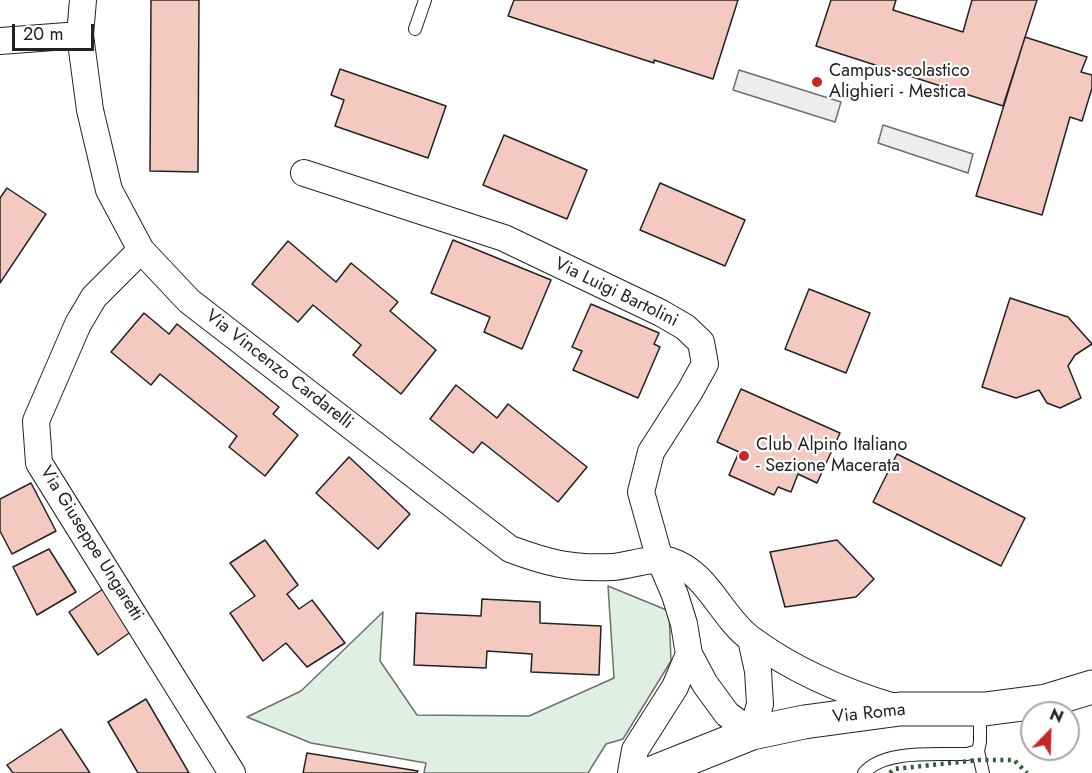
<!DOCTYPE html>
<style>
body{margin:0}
#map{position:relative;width:1092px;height:773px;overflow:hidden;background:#fff;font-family:Jost,sans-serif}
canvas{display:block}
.north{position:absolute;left:1020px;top:701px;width:60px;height:60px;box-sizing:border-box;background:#fff;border:2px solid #a7a7a7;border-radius:50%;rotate:23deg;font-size:16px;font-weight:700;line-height:24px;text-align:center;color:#222}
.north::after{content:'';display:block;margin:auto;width:21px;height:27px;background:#c62828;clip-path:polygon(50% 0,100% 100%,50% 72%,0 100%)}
.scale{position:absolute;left:12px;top:24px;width:82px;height:27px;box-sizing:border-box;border:3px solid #222;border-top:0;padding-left:8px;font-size:18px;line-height:21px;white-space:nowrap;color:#222;-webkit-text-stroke:4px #fff;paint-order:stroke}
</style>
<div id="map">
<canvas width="1092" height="773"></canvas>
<div class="north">N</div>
<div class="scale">20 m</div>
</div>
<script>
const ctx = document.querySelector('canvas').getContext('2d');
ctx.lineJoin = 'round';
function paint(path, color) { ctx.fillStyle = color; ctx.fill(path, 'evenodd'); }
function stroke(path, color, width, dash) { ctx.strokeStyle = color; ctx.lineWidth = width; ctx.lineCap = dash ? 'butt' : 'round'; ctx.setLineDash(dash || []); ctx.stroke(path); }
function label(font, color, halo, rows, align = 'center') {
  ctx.font = font + ' Jost,sans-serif'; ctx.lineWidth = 4.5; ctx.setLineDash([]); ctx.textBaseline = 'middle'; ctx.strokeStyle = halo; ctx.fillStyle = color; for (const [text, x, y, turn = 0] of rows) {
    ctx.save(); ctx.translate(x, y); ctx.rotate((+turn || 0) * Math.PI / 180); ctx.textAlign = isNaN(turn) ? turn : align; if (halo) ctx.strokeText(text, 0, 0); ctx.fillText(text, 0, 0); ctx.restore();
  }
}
const green = new Path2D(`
 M608,586L669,611L671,661L623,739L606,744L588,773H424L426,763L311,743L247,717L301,691L383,612L380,661L417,715L529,716L614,678Z`);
paint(green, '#e0efe3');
stroke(green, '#6f6f6f', 1.5);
const parking = new Path2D(`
 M739,70L841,102L835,122L733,90Z
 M883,125L973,154L968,173L878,143Z`);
paint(parking, '#ededed');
stroke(parking, '#6f6f6f', 1.5);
const building = new Path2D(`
 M151,0H199L198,172L150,171Z
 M514,0H738L713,79L654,60V63L508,16Z
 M831,0H896L893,10L963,32L972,0H1037L1003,106L816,46Z
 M1025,37L1087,57L1081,72L1092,75V88L1082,121L1070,117L1042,215L976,196Z
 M340,69L446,106L428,158L335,126L344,100L331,95Z
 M504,135L587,170L567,219L483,185Z
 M660,183L745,220L725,266L640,230Z
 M7,188L46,214L0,283V198Z
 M453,240L551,280L522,349L484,332L490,317L431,293Z
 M288,241L336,282L351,263L398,302L390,311L436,350L401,394L353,355L361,345L313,305L298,322L252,284Z
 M809,289L870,313L846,373L785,349Z
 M1010,298L1068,317L1092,344L1075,355L1068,366L1081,398L1060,408L1047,403L1039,390L1016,398L982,387Z
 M591,304L659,333L654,344L660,347L638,398L573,370L582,351L572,347Z
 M144,313L169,334L177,324L279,407L273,414L298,435L265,476L229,447L237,436L160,374L151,385L111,352Z
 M456,385L497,418L508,404L587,467L558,502L482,442L473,453L430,419Z
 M741,389L840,433L817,483L798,474L791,492L778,487L774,495L729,475L739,452L717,442Z
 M897,454L1025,518L1001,566L873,502Z
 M349,457L410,514L378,549L316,493Z
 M31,483L56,531L12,554L0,531V499Z
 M265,540L298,585L287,594L299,609L312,600L345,643L307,667L286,643L263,661L230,613L255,596L230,563Z
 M837,540L874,579L856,597L785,607L770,552Z
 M49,549L76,592L37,615L13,567Z
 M103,589L132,631L98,655L69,612Z
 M482,599L540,602V623L601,626L599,675L531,672L532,654L487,651L486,668L414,665L416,613L481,616Z
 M146,699L189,773H138L108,722Z
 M61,729L90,773H13L7,765Z
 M307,753L418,771L417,773H303Z`);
paint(building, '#f3c9c0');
stroke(building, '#222', 1.5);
const service = new Path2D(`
 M415,29L425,0
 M978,751L983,773
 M864,773C884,749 937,755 967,754L978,751L980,742V711`);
const minor = new Path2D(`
 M83,0L80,35L90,110L109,190L141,250L189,301L510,549C548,563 571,569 612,567C630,566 653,556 671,561C708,573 721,617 751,639C794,671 844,692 894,707
 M0,41L80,35
 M304,173L504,238L661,313L685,327L701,342L705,364L690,391L651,452L641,492L660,560L675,595L684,624L689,654L705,684L727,714L752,733L760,704L758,671L751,639
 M141,250L94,297L78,324L36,421L39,463L232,773
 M631,773L635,750L675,687L689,654`);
const primary = new Path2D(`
 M652,773L752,733L804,722L900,709H985L1046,701L1092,687`);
stroke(service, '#222', 14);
stroke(minor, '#222', 28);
stroke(primary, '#222', 35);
stroke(service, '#fff', 12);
stroke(minor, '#fff', 26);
stroke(primary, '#fff', 33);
stroke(new Path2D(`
 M890,773L894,769L979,760H1014L1027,773`), '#2f5e38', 4.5, [3, 4.5]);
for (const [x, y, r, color] of [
 [817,82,6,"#c62828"],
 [744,456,6,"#c62828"]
]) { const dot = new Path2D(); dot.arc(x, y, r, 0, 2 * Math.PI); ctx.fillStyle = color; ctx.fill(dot); stroke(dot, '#fff', 2); }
label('18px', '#222', '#fff', [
 ["Campus scolastico",829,72],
 ["Alighieri - Mestica",829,93],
 ["Club Alpino Italiano",756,446],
 ["- Sezione Macerata",756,467]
], 'left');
label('18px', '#222', '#fff', [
 ["Via Luigi Bartolini",616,293,26],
 ["Via Vincenzo Cardarelli",279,370,38],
 ["Via Giuseppe Ungaretti",91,544,58],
 ["Via Roma",869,714,-6]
]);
</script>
